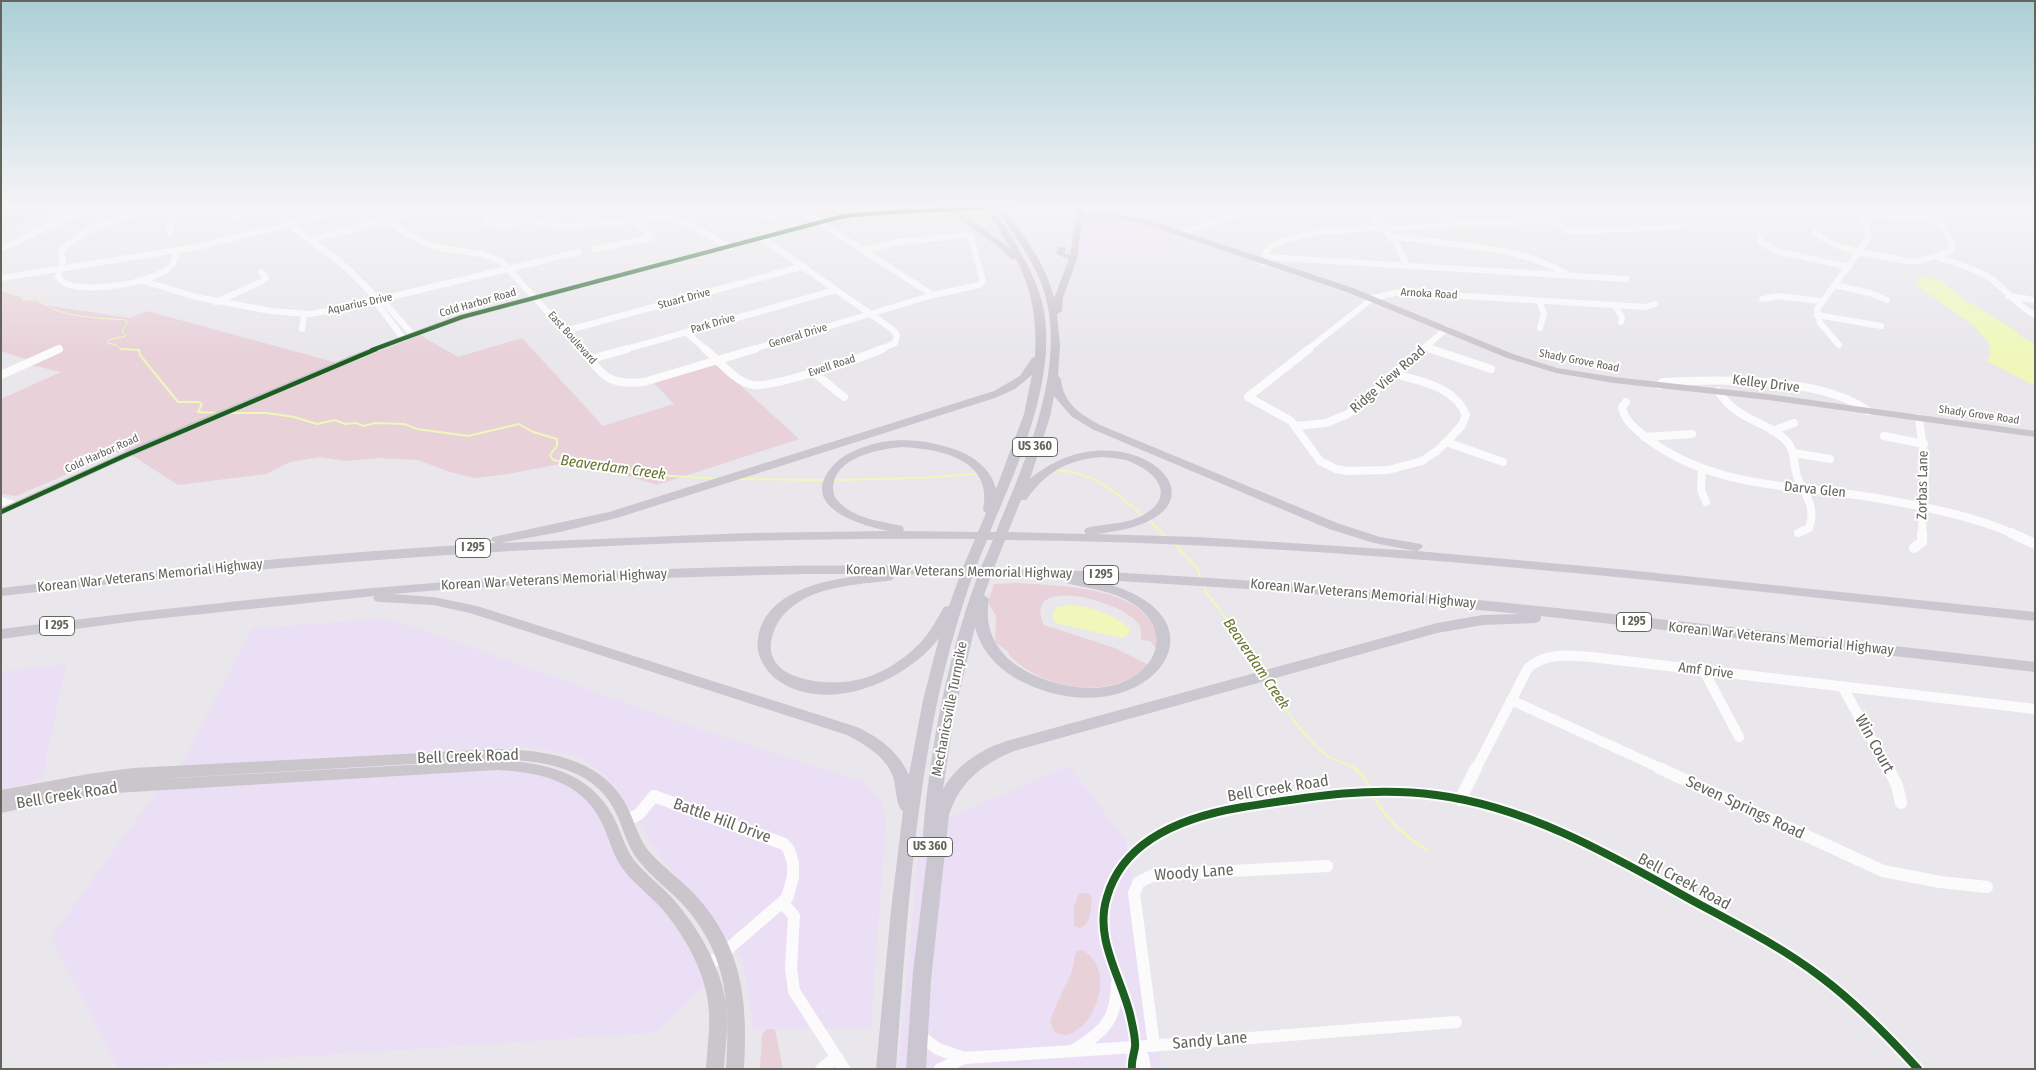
<!DOCTYPE html>
<style>
body{margin:0}
#map{position:relative;width:2036px;height:1070px;overflow:hidden;background:#e9e7ec;font-family:"Fira Sans Condensed",sans-serif}
canvas{display:block}
.frame{position:absolute;inset:0;border:2px solid #63655c;pointer-events:none}
</style>
<div id="map">
<canvas width="2036" height="1070"></canvas>
<div class="frame"></div>
</div>
<script>
const ctx = document.querySelector('canvas').getContext('2d');
ctx.lineJoin = 'round';
function paint(path, color) { ctx.fillStyle = color; ctx.fill(path, 'evenodd'); }
function stroke(path, color, width, dash) { ctx.strokeStyle = color; ctx.lineWidth = width; ctx.lineCap = dash ? 'butt' : 'round'; ctx.setLineDash(dash || []); ctx.stroke(path); }
function label(font, color, halo, rows, align = 'center') {
  ctx.font = font + ' "Fira Sans Condensed",sans-serif'; ctx.lineWidth = 4; ctx.setLineDash([]); ctx.textBaseline = 'middle'; ctx.strokeStyle = halo; ctx.fillStyle = color; for (const [text, x, y, turn = 0] of rows) {
    ctx.save(); ctx.translate(x, y); ctx.rotate((+turn || 0) * Math.PI / 180); ctx.textAlign = isNaN(turn) ? turn : align; if (halo) ctx.strokeText(text, 0, 0); ctx.fillText(text, 0, 0); ctx.restore();
  }
}
paint(new Path2D(`
 M822,205H844L851,212L821,218L804,209Z
 M1119,217L1140,221L1191,240L1145,257L1076,256L1082,218Z
 M383,619L418,628L696,728L865,782L882,801L886,821L871,1028L754,1029L743,962L662,859L626,804L605,775L574,755L524,747L181,766L252,628Z
 M66,664L42,779L1,793V672Z
 M497,765L577,784L615,841L667,903L711,981L654,1033L118,1069L51,937L162,784Z
 M1069,766L1126,841L1162,1069H898L921,829Z`), '#ebdff6');
paint(new Path2D(`
 M1,205H57L1,232Z
 M1,290L14,295L23,297V300L37,299L44,305L130,318L147,311L345,365L420,335L458,357L522,338L603,426L674,404L653,382L712,364L719,366L799,439L657,485L593,465L560,464L508,474L475,478L450,472L418,460L380,458L345,461L320,457L290,462L266,474L178,485L124,450L16,496L1,494V399L61,372L27,364L29,360L1,351Z
 M1016,583C1056,586 1141,585 1156,632C1157,637 1156,643 1156,648L1150,641L1141,640C1141,635 1142,629 1139,625C1125,601 1020,573 1044,625L1115,648L1149,665C1113,701 1046,691 1011,657C1009,655 1009,652 1007,651C1003,647 999,646 995,641L996,616L988,602L994,584Z
 M1083,893H1089L1092,898C1090,910 1092,925 1079,928L1074,926V907L1078,895Z
 M1082,950C1114,966 1100,1022 1070,1034C1066,1036 1060,1034 1055,1033L1050,1022C1055,1005 1064,990 1071,974C1074,967 1073,959 1077,951Z
 M766,1029H775L783,1069H760L762,1035Z`), '#e8d1d9');
paint(new Path2D(`
 M1926,277L1941,281L1962,298L2018,332L2020,336L2034,344L2035,386L1985,360L1989,358L1990,344L1973,325L1919,287L1916,281L1919,278Z
 M1071,605C1092,607 1113,614 1129,628V634L1123,638L1055,623L1053,619V612L1057,607Z`), '#eff8ba');
stroke(new Path2D(`
 M1,290L23,297V300C43,299 40,304 56,310C77,318 103,318 126,320L127,323L122,332L126,336L108,340V343L116,345L121,349L139,350`), '#eff8ba', 1);
stroke(new Path2D(`
 M121,349L139,350L140,355L178,402H199L202,404L198,412L218,413
 M230,413H267L294,417L317,424L335,420L345,424L356,423L364,426L375,423L404,424L417,429L468,436L519,424L533,432L557,439V446L550,455L553,460L643,474L718,479
 M1056,470C1096,473 1114,491 1143,516
 M738,479L826,480
 M833,480L919,478L976,474
 M1147,519L1168,538
 M1175,544L1197,568L1202,580
 M1203,584L1206,592L1255,657L1264,673
 M1268,679C1277,700 1309,744 1328,756C1337,762 1348,763 1356,769`), '#eff8ba', 2);
stroke(new Path2D(`
 M1354,768L1364,777L1369,786
 M1374,797C1387,821 1405,836 1428,851`), '#eff8ba', 2.5);
stroke(new Path2D(`
 M159,205C127,216 83,226 60,252L63,259L58,277C61,280 63,283 67,284C89,293 155,283 171,266C175,262 175,256 176,251
 M451,205L461,208L469,205
 M519,205L518,211C552,244 629,212 675,220C695,224 712,237 729,248
 M750,205L774,220
 M792,205L933,295
 M1360,205L1397,244L1406,265
 M1820,210L1939,220
 M519,214L486,222L505,227L526,219
 M236,218L231,213L238,205
 M386,220L407,234L431,245L447,249L482,254L501,261L582,350
 M1137,220L1162,210L1167,205
 M288,224L339,261L377,298L382,300L412,334
 M170,232V221L181,210L183,205
 M1815,232C1835,252 1880,255 1907,261H1919L1949,252L1953,245L1931,205
 M1180,234L1230,217L1237,212L1238,205
 M1761,237V242L1776,251L1849,267
 M1391,238C1409,236 1427,241 1445,243C1486,248 1528,252 1565,273
 M763,239L892,329L897,335L895,343L879,350
 M310,240L404,215
 M1,249L52,225L103,205
 M595,249L651,238L640,225L645,213L642,205
 M1935,256C1953,263 1973,267 1990,278C2006,289 2017,306 2035,315
 M1265,257L1626,279
 M1264,263L1266,251C1296,225 1378,229 1418,227C1459,224 1501,222 1543,220L1552,222L1568,231L1678,227L1682,224
 M1,278L197,247L325,215L346,205
 M140,280L196,297L271,311L309,314L340,309L579,252
 M1834,285L1870,293L1887,300
 M2008,296L2035,300
 M377,298L375,301L403,338
 M1762,299L1778,296L1821,301
 M1539,301L1544,314L1540,328
 M216,302L261,282L266,278L261,272
 M1615,306L1622,317L1621,322
 M1817,315L1881,326
 M302,329L304,315
 M565,331L804,266
 M686,332L706,350
 M1839,345L1820,323L1817,309L1868,239L1867,225L1852,205
 M1426,347L1435,350
 M57,350L59,349
 M623,350L836,290
 M750,350L933,295L979,285L983,281L971,237L968,235L897,242L862,251
 M1307,350L1373,298L1399,292L1645,307L1655,304
 M1422,350L1446,329`), '#fcfbfc', 6);
stroke(new Path2D(`
 M581,349C604,375 606,386 644,382L755,349
 M705,349C719,361 735,382 753,385C769,389 864,357 882,349
 M1309,349L1248,397L1291,421L1320,461L1336,469L1347,471L1388,470L1422,461L1437,451L1454,434L1462,425L1466,415C1455,387 1421,381 1395,374
 M1431,349L1491,369
 M591,359L627,349
 M813,372L844,397
 M1,375L59,349
 M1659,385L1663,382C1718,379 1823,377 1868,411
 M1718,391C1738,423 1771,421 1789,444C1796,454 1793,470 1799,481C1807,497 1816,509 1809,528L1798,533
 M1626,402L1622,407C1624,420 1635,428 1644,436C1713,491 1800,484 1882,499C1926,507 1973,516 2014,534
 M1919,418L1925,464L1922,534
 M1296,426L1326,423L1348,414L1423,349
 M1772,431L1794,423
 M1884,436L1924,444
 M1644,437L1692,434
 M1446,442L1503,462
 M1794,453L1830,459
 M1702,468L1701,490L1706,502
 M1,501L14,505`), '#fcfbfc', 8);
stroke(new Path2D(`
 M2011,533L2035,544
 M1914,548L1922,542V533
 M1704,671L1739,737
 M1842,686L1888,769
 M1511,700L1662,769
 M1476,769L1528,668C1547,652 1568,655 1591,657L2035,709`), '#fcfbfc', 10);
stroke(new Path2D(`
 M1659,768L1883,871L1940,882L1987,887
 M1888,768L1897,785L1901,803
 M1460,800L1476,768
 M626,821L639,814L654,796L784,844L789,850L793,863V877L787,898L706,968
 M782,902L794,916L791,968L794,991L844,1069
 M919,1035L938,1049L964,1058L1135,1047L1456,1022
 M1154,1046L1134,893L1139,882L1154,875L1327,866
 M1135,1047L1143,1057L1145,1069
 M1074,1050C1104,1032 1117,1019 1117,983
 M821,1069L837,1057
 M940,1069L964,1058
 M1132,1069C1131,1060 1134,1055 1135,1047C1136,1038 1132,1024 1130,1014C1120,975 1094,938 1107,897C1124,837 1188,816 1243,807C1307,797 1371,786 1436,795C1530,807 1616,858 1697,903C1740,926 1783,948 1821,977C1857,1004 1888,1036 1918,1069`), '#fcfbfc', 12);
paint(new Path2D(`
 M994,205H1021L996,209L884,214L840,219L465,319L410,338L330,371L127,458L1,515V508L151,440L350,356L431,325L459,315L840,215L884,210Z
 M1078,205H1084L1083,215L1117,214L1149,220L1353,288L1513,354L1557,368L1614,377L1768,394L2035,431V437L1768,400L1614,383L1556,373L1507,358L1347,292L1144,224L1117,218L1082,219L1077,259L1073,261L1056,254L1059,247H1062L1066,249L1064,253L1070,255Z
 M1315,205H1357L1354,207H1318Z
 M497,749C543,750 598,757 624,801C633,816 637,835 647,849C662,867 682,880 697,897C743,948 748,1003 744,1069H726C730,1007 728,957 686,908C671,891 652,878 638,860C626,845 623,826 614,809C591,766 540,761 497,759L123,781L497,760C543,762 590,772 613,816C621,830 624,847 634,860C646,875 662,886 674,900C700,930 724,972 727,1012C728,1031 725,1050 724,1069H706C707,1050 710,1031 709,1012C707,974 686,938 663,910C650,895 634,884 623,869C612,854 609,837 601,821C580,780 538,772 497,770L116,793L63,800L1,813V790L88,774L133,768Z`), '#cac6cc');
paint(new Path2D(`
 M949,205H957L956,209L1011,249L983,205H991C1010,234 1029,262 1040,295C1063,368 1018,465 990,532H996C1026,459 1072,359 1040,280C1029,253 1010,230 994,205H1002C1022,234 1046,263 1054,298L1069,259L1073,256L1077,259L1063,298L1062,311L1057,314L1060,345L1058,376L1061,379C1063,403 1080,414 1100,425L1337,523L1380,537L1421,544L1423,547L1417,551L1617,569L2035,612V621C1692,585 1350,543 1005,540L994,568C1343,577 1689,623 2035,662V672L1541,616L1540,621L1535,623L1483,625L1437,633L1014,751C983,764 960,781 949,815L931,980L926,1069H906L913,972L929,841L925,840L923,835C930,747 947,658 978,575H973C916,733 909,903 896,1069H876L891,910L903,811C895,807 897,782 891,772C882,754 864,744 847,735L470,613L433,605L380,602L375,601L373,598L375,596L135,621L1,639V629C320,588 642,558 963,567L975,539C649,536 325,559 1,596V588C166,569 330,552 496,543L491,540L493,537L609,512L994,391L1020,376L1032,358L1035,357C1037,322 1033,291 1016,259H1011L996,245L949,212ZM1032,375L1024,414L996,489C991,469 974,456 954,449C924,439 891,436 861,448C847,453 836,460 828,472C803,509 863,526 889,531L748,533L500,543L560,532L617,518L995,398L1015,389ZM1054,396L1071,416L1092,429L1329,529L1374,543L1415,551L1198,537L1097,534C1256,517 1127,397 1030,479L1050,417ZM902,447C940,449 994,459 983,510L986,513L978,532L903,531L904,529L902,526C881,521 854,519 838,501C834,497 833,492 833,487C835,457 879,449 902,447ZM1102,457C1113,458 1125,458 1135,464C1159,475 1174,497 1145,514C1127,525 1106,523 1086,528L1084,531L1086,534L1008,532L1021,500H1026C1047,471 1067,460 1102,457ZM987,540H993L981,567H976ZM806,574H872C832,579 765,588 758,639C755,654 765,670 776,679C825,716 906,682 939,638L923,700L909,775C898,751 880,738 857,727L477,606L433,597L392,594C530,582 668,577 806,574ZM892,574L960,575L949,606L944,607C937,619 931,631 921,642C904,660 881,675 856,680C825,687 755,680 774,631C779,617 789,608 802,600C827,586 859,584 887,581L892,580L894,577ZM991,576L1066,578L1064,580L1066,583C1089,589 1111,590 1132,603C1172,628 1160,670 1118,684C1085,694 1044,684 1016,665C994,649 984,626 989,599L984,595ZM1087,579L1279,591L1521,614L1483,615L1437,623L1010,740C983,748 957,764 943,789L955,711L975,627C982,654 1002,673 1027,684C1149,740 1247,610 1087,579Z`), '#cbc7d0');
stroke(new Path2D(`
 M372,350L462,317L840,217C899,209 959,211 1018,205`), '#1b5e20', 4);
stroke(new Path2D(`
 M1,512L124,456L376,349`), '#1b5e20', 4.5);
stroke(new Path2D(`
 M1132,1069C1131,1060 1134,1055 1135,1047C1136,1038 1132,1024 1130,1014C1120,975 1094,938 1107,897C1124,837 1188,816 1243,807C1307,797 1371,786 1436,795C1530,807 1616,858 1697,903C1740,926 1783,948 1821,977C1857,1004 1888,1036 1918,1069`), '#1b5e20', 8);
const sky = ctx.createLinearGradient(0, 0, 0, 355);
sky.addColorStop(0, '#abcfd6');
sky.addColorStop(0.58, '#f5f4f6');
sky.addColorStop(1, '#f5f4f600');
ctx.fillStyle = sky;
ctx.fillRect(0, 0, 2036, 355);
label('11px', '#63655c', '#fff', [
 ["Arnoka Road",1429,294,3],
 ["Stuart Drive",684,299,-15],
 ["Cold Harbor Road",478,303,-16],
 ["Aquarius Drive",360,304,-12],
 ["Park Drive",713,324,-16],
 ["General Drive",798,336,-17],
 ["East Boulevard",572,338,48],
 ["Shady Grove Road",1579,361,11],
 ["Ewell Road",832,366,-18],
 ["Shady Grove Road",1979,415,8],
 ["Cold Harbor Road",102,454,-24]
]);
for (const [x, y, w] of [
 [1035,447,45],
 [473,548,35],
 [1101,575,35],
 [1634,622,35],
 [57,626,35],
 [930,847,45]
]) { const box = new Path2D(); box.roundRect(x - w / 2, y - 9.5, w, 19, 4); ctx.fillStyle = '#fff'; ctx.fill(box); stroke(box, '#63655c', 1); }
label('bold 12px', '#63655c', null, [
 ["US 360",1035,447],
 ["I 295",473,548],
 ["I 295",1101,575],
 ["I 295",1634,622],
 ["I 295",57,626],
 ["US 360",930,847]
]);
label('14px', '#63655c', '#fff', [
 ["Ridge View Road",1388,380,-41],
 ["Kelley Drive",1766,384,7],
 ["Zorbas Lane",1923,485,-89],
 ["Darva Glen",1815,490,6],
 ["Korean War Veterans Memorial Highway",959,572,1],
 ["Korean War Veterans Memorial Highway",150,576,-6],
 ["Korean War Veterans Memorial Highway",554,580,-3],
 ["Korean War Veterans Memorial Highway",1363,594,5],
 ["Korean War Veterans Memorial Highway",1781,639,6],
 ["Amf Drive",1706,671,7],
 ["Mechanicsville Turnpike",950,709,-79]
]);
label('italic 15px', '#65762b', '#fff', [
 ["Beaverdam Creek",613,468,8],
 ["Beaverdam Creek",1256,664,56]
]);
label('16px', '#63655c', '#fff', [
 ["Win Court",1874,744,61],
 ["Bell Creek Road",468,757,-2],
 ["Bell Creek Road",1278,789,-9],
 ["Bell Creek Road",67,796,-9],
 ["Seven Springs Road",1745,808,25],
 ["Battle Hill Drive",722,821,20],
 ["Woody Lane",1194,873,-4],
 ["Bell Creek Road",1684,882,28],
 ["Sandy Lane",1210,1041,-5]
]);
</script>
